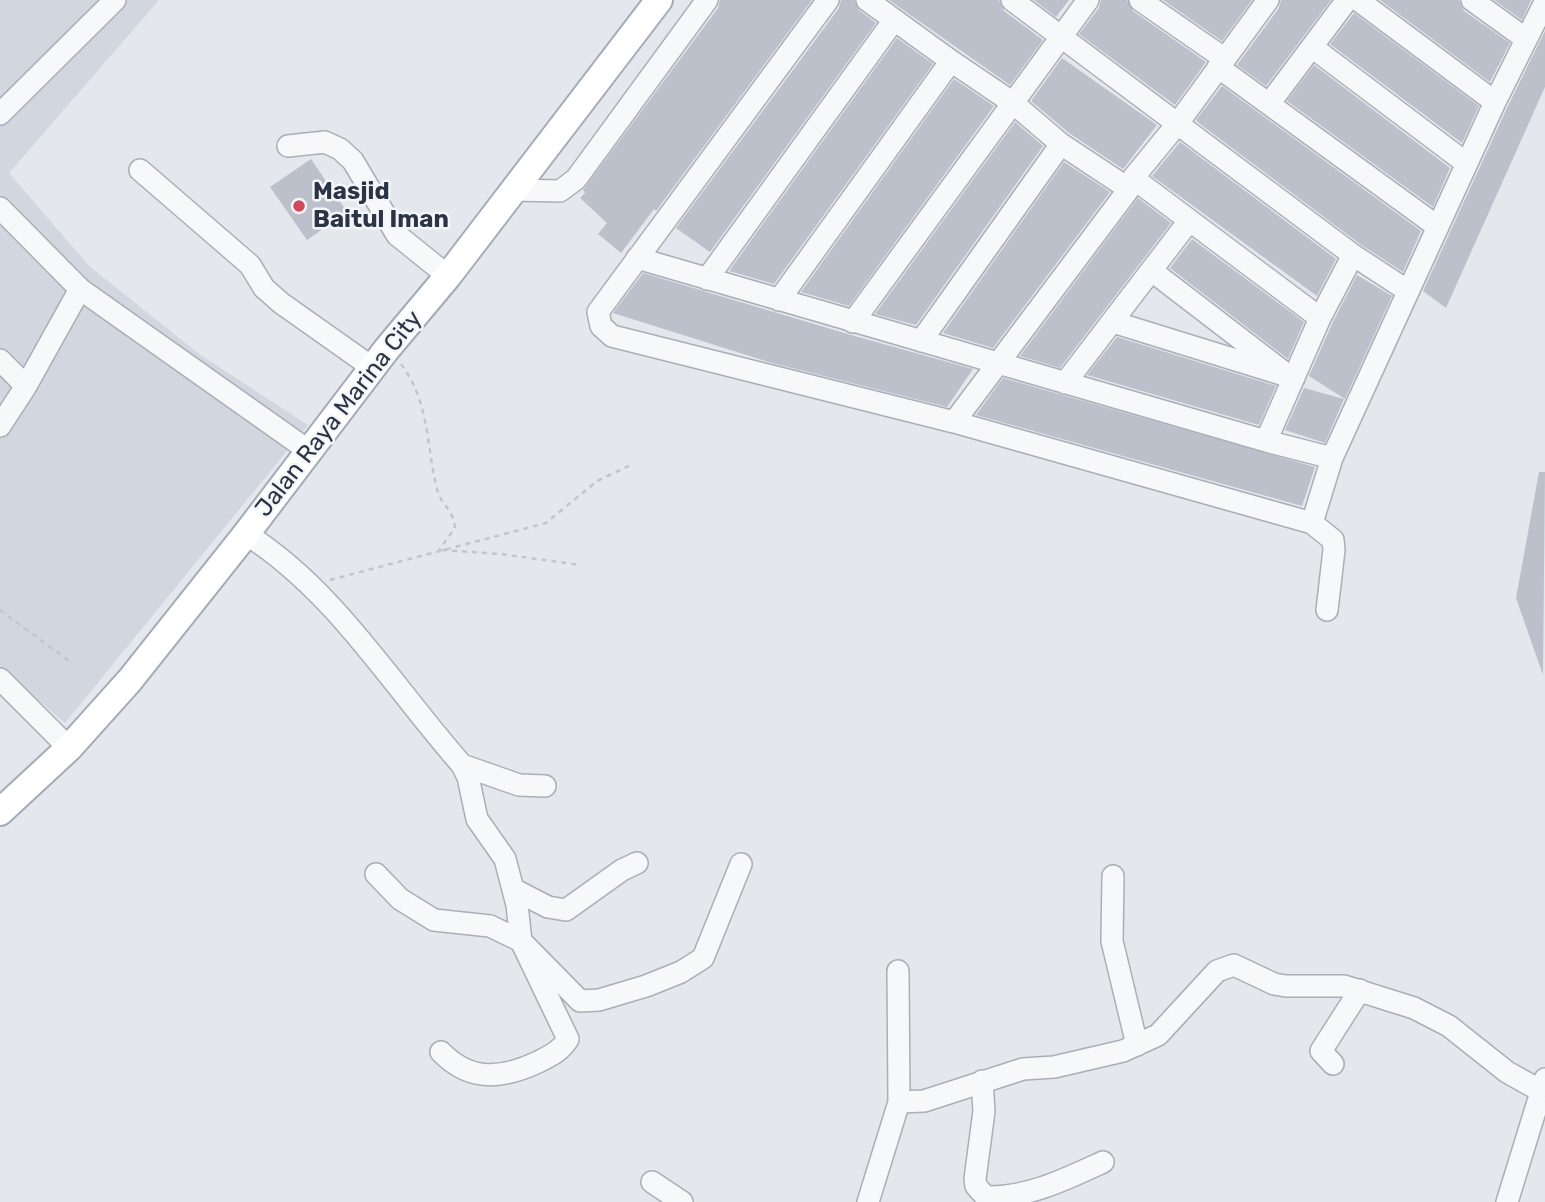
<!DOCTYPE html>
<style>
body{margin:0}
canvas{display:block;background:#e4e7ec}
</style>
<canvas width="1545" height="1202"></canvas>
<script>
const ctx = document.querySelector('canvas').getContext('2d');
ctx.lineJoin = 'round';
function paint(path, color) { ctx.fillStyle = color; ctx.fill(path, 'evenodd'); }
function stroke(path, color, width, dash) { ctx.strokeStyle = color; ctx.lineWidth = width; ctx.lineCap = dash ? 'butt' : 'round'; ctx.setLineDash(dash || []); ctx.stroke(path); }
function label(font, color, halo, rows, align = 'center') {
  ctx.font = font + ' Rubik,sans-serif'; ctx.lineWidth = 5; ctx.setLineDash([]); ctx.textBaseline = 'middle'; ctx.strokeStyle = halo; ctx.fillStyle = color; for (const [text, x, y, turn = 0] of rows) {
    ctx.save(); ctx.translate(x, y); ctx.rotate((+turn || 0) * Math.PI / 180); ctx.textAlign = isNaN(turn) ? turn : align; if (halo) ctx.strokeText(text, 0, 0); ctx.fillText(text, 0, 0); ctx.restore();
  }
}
paint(new Path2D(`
 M0,0H159L9,173L89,266L199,354L308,425L65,723L0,667Z`), '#d2d6de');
paint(new Path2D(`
 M720,0H812L656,211L654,209L621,253L598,234L607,223L580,198L585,193L583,190L718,8Z
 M841,0H854L859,10L876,23L710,252L676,228L839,8Z
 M889,0H999L1004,11L1043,40L1010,85Z
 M1034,0H1069L1056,17Z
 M1101,0H1127L1133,11L1206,62L1175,105L1079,34L1099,8Z
 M1163,0H1252L1222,41Z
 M1281,0H1331L1266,86L1237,65L1279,8Z
 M1380,0H1459L1464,11L1510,43L1490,82Z
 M1494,0H1531L1522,20Z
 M1354,13L1479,106L1462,143L1330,44Z
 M1545,31V87L1446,308L1423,291L1507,108Z
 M897,38L933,64L774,284L729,271Z
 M1062,58L1157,125L1123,169L1069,133L1031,101Z
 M1314,65L1450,168L1433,207L1287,101Z
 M954,79L994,106L849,306L801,292Z
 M1222,86L1421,231L1403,272L1360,244L1200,124L1196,120Z
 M1015,122L1043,146L916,325L875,314Z
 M1180,142L1336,259L1317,296L1152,176Z
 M311,159L347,212L307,240L270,187Z
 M1064,162L1110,192L993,348L943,333Z
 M1138,198L1171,223L1060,368L1020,356Z
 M1192,239L1304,322L1288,359L1170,268Z
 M643,273L851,335L973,369L947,407L772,363L613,313Z
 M1357,275L1392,296L1345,399L1309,376L1332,324Z
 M1117,337L1276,386L1259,425L1087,375Z
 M1003,378L1315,467L1302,506L976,415Z
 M1304,388L1344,399L1325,443L1285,430Z
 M1539,472H1545L1543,675L1516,598Z`), '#bbc0ca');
const minor = new Path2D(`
 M828,0L598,312L601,326L612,336L954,422L1312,523L1333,540L1334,550L1327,610
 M867,0L951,61
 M1012,0L1353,255L1408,291
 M1140,0L1225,59
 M1358,0L1495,102
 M1472,0L1526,39
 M1312,47L1466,163
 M1218,67L1438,227
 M1269,104L1347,0
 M0,114L115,0
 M288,146L325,142L340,149L353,161L397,235L448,276
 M140,170L250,265L264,288L281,303L373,368
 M1133,178L1320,318
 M513,190L560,191L576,179L707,0
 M0,208L80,289L309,451
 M637,258L1266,441L1332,458
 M1152,271L1281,370
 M707,279L894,20
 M779,300L951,61L1013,103L1061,144
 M853,322L1088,0
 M1113,322L1294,378
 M921,341L1061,144L1129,189
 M0,360L26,386
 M1065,383L1189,221
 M954,422L1129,189L1133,178L1178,123L1268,0
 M0,426L26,386L80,289
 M1266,441L1320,318L1353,255
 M1312,523L1332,458L1495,102L1545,2
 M246,534C335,590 393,687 462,765L468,777L477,819L505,859L517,905L521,941L568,1039C561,1051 550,1056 538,1062C502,1079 470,1082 441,1052
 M0,679L69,748
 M462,765L519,785L545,786
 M376,874L400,899L434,920L490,926L521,941L580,1001L599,1000L646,986L681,972L703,958L741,864
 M1113,876L1112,941L1137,1045
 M513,889L548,907L566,910L622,870L637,863
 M1333,1064L1321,1051L1360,990
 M982,1081L984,1111L975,1179L976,1186L986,1197C1028,1198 1066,1179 1103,1162
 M899,1102L924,1101L1023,1069L1054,1067L1123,1051L1158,1035L1217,971L1234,965L1274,984L1286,986H1344L1414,1008L1449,1026L1507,1072L1541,1091
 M652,1182L682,1202
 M868,1202L899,1102L898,971
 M1507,1202L1545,1079`);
const major = new Path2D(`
 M0,812L69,748L130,680L246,534L386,350L448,276L659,0`);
stroke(minor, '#a9aeb7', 24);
stroke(major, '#a3abb8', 30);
stroke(new Path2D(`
 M401,364C430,402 426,446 437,489C441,506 453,508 455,528L439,550
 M442,550L501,554L580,565
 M330,580L546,523L597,481L633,464
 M0,610L69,661`), '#c2c5cb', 2.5, [5, 5]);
stroke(minor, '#f7f8fa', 21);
stroke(major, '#fff', 26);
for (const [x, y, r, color] of [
 [299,206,7,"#d1495b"]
]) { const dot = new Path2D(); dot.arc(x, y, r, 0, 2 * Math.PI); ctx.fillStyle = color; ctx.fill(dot); stroke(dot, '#f4f6f9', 2.5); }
label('bold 24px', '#2b3445', '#f4f6f9', [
 ["Masjid",313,192],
 ["Baitul Iman",313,220]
], 'left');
label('24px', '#2b3445', '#f4f6f9', [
 ["Jalan Raya Marina City",339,414,-52]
]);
</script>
